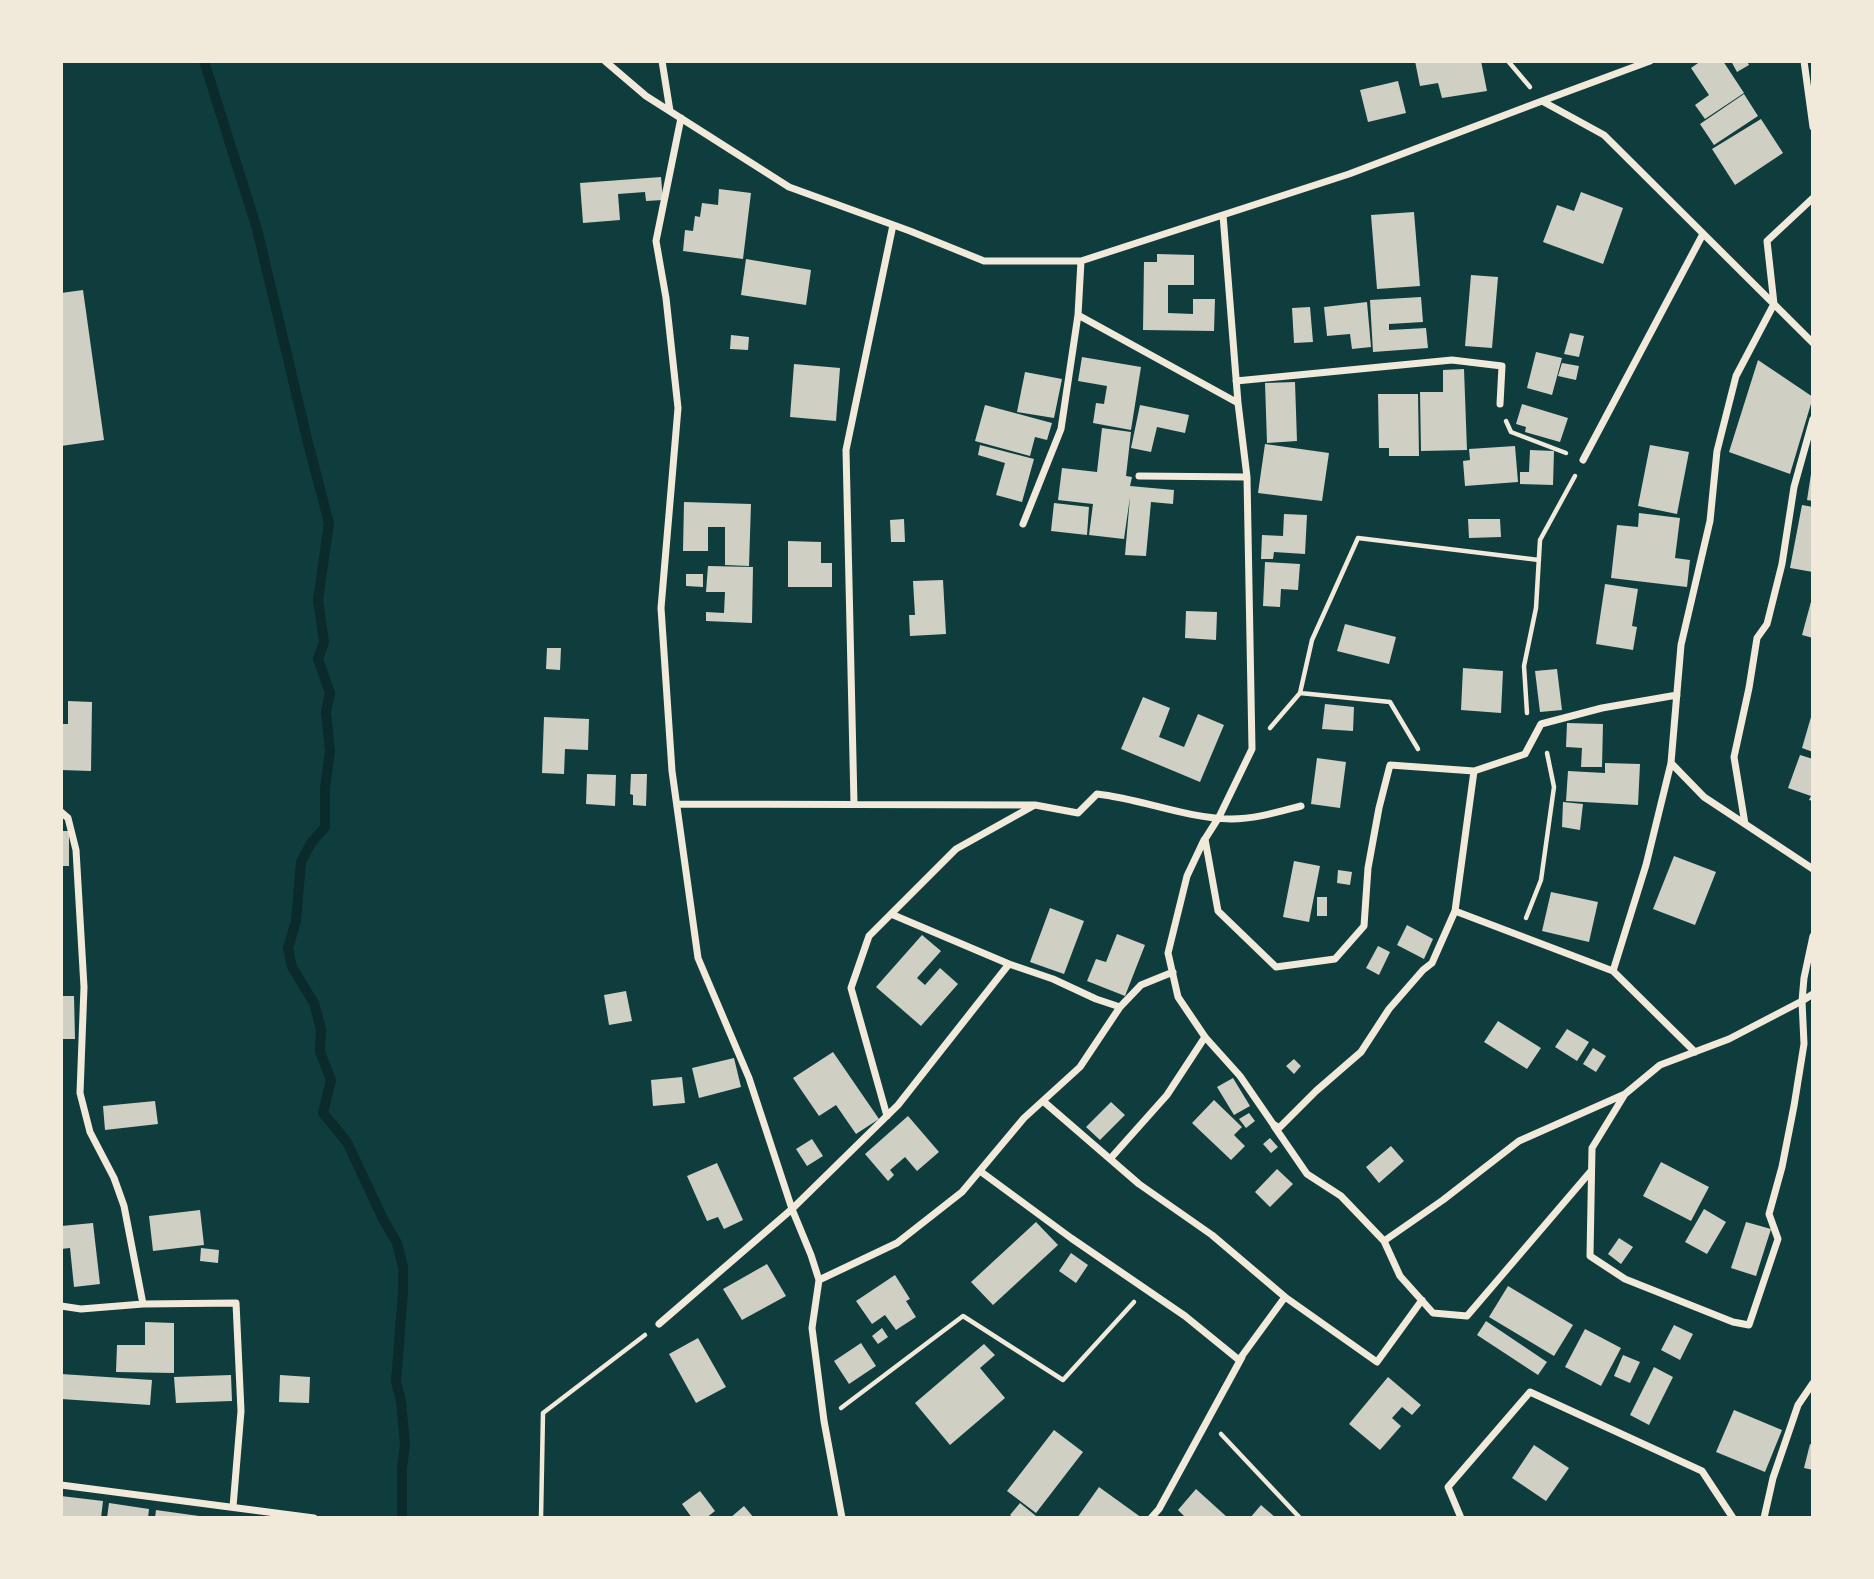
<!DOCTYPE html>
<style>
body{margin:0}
#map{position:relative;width:1874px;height:1579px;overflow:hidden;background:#0f3d3e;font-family:"Roboto Condensed",sans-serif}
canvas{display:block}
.frame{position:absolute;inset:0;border:63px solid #f1e9da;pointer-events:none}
</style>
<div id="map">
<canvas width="1874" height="1579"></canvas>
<div class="frame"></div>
</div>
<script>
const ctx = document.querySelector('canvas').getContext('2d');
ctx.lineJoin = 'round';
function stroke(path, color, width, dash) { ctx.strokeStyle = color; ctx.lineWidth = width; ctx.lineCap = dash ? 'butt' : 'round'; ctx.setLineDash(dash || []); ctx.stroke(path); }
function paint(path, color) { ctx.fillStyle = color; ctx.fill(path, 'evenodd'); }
stroke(new Path2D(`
 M204,61L257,229L308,443L329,523L318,600L324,642L318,659L330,693L326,712L330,751L325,789V827L311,843L301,862L296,921L288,948L292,967L314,1003L321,1029L320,1052L331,1080L323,1113L347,1142L383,1219L397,1243L403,1267V1291L396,1382L401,1401L405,1444L402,1468V1518`), '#0a2a2b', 10);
paint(new Path2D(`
 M1415,61H1481L1487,91L1442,98L1438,83L1420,86Z
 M1701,61H1723L1744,93L1705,119L1695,105L1709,95L1691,68Z
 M1731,61H1747L1749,65L1737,72Z
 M1398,81L1406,113L1368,122L1360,90Z
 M1744,94L1758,116L1714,145L1700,124Z
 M1761,119L1783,153L1735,185L1712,149Z
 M661,177L663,200L646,201L645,192L618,194L620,220L583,223L580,183Z
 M719,189L751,193L743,259L683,251L685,230L693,231L695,216L700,217L702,203L718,205Z
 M1581,192L1623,208L1603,264L1543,242L1557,205L1574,211Z
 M1414,212L1420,286L1377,289L1371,215Z
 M1157,254L1194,255V285H1168V313L1193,314V299H1215L1214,331L1143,330L1144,262H1157Z
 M746,259L811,270L806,305L741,295Z
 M1471,275L1498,277L1492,348L1465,346Z
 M83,290L104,440L61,446V293Z
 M1421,297L1423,322L1389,324V330L1426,328L1428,348L1373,352L1370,300Z
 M1367,302L1371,347L1352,349L1350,334L1327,336L1324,307Z
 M1310,307L1313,342L1294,343L1292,308Z
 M1570,333L1584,336L1579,357L1564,354Z
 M731,335L749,337L748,350L730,349Z
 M1536,352L1562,358L1552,395L1527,388Z
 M1082,357L1141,367L1131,430L1093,423L1096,403L1104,404L1107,386L1078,381Z
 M1758,360L1813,397L1790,474L1729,452Z
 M1562,363L1579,366L1576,380L1558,376Z
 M794,364L840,368L836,421L790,417Z
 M1464,369L1467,450L1421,451L1420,392H1443V370Z
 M1025,372L1062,379L1054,418L1017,412Z
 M1295,382L1297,441L1267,443L1265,383Z
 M1378,394H1418L1419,456H1389V448H1379Z
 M1522,404L1568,418L1560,442L1525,432L1526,427L1516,424Z
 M985,405L1052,423L1047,440L1035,437L1030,456L975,441Z
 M1140,405L1189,415L1185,433L1157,427L1151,452L1131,448Z
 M1102,428L1131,432L1126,476L1132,477L1130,486L1174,490L1173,504L1151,502L1146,556L1125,555L1130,497L1124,539L1089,535L1093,504L1058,500L1062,468L1097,472Z
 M1265,444L1329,453L1322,501L1258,493Z
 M980,445L1034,459L1022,502L996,495L1005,463L978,455Z
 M1650,445L1689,452L1677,514L1638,506Z
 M1515,446L1518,482L1465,486L1463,461L1470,460L1469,449Z
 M1530,450L1554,451L1553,485L1520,484V472H1529Z
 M1811,474H1813V501L1807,500Z
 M684,502L751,504L749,566L725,565V527H708V551H683Z
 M1054,503L1089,507L1087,535L1051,531Z
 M1802,505L1813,507V572L1790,568Z
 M1639,513L1680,518L1675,558L1690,560L1687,587L1611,578L1617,525L1638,527Z
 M1284,514L1307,515L1305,554L1274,552L1273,559H1261L1262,535L1283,536Z
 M904,519L905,542H891L890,520Z
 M1468,519H1500L1501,537L1469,538Z
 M788,541L821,542V563H832V587H788Z
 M1265,562L1300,564L1298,590L1281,589L1280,607L1263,606Z
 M708,566L753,567L752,623L706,621V612L724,613L725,592H706Z
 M686,574H703V587L686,586Z
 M943,580L946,634L910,636L909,615H915L913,581Z
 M1605,584L1638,589L1632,626L1637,627L1633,650L1596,644Z
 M1812,598H1813V638L1802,635Z
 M1186,611L1217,612L1216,640L1185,638Z
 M1345,624L1396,637L1389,664L1337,651Z
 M547,648H561L560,670L546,669Z
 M1463,668L1503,671L1501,713L1461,710Z
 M1557,669L1562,710L1540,712L1535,671Z
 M1143,697L1170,708L1159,737L1184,747L1198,714L1224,725L1200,782L1121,749Z
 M68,701L92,702L91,771L61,770V724H68Z
 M1325,704L1354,707L1353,731L1322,729Z
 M544,717L589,719L588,750L565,749L564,774L542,773Z
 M1811,717L1813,718V752L1802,748Z
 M1567,723L1603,724L1602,767H1581L1582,748L1566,747Z
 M1800,755L1813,759V801L1809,800L1811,796L1788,788Z
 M1317,758L1346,762L1340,808L1311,804Z
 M1605,763L1640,764L1638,805L1566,801L1568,771L1605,773Z
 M587,774L616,775L615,806L586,804Z
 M631,774H647L646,806L633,805V795L630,794Z
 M1563,802L1583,804L1580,830L1562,827Z
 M61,831H69V866H61Z
 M1674,856L1716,872L1695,925L1653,909Z
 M1294,861L1320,866L1309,922L1283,917Z
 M1338,870L1352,872L1350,885L1337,883Z
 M1551,892L1598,902L1589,942L1542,931Z
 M1317,897H1327V916H1317Z
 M1050,908L1084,921L1064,974L1030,962Z
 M1407,925L1433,939L1424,959L1397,945Z
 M1117,934L1145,945L1125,996L1087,981L1096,959L1106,962Z
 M922,935L941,951L917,978L925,985L940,968L958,984L921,1026L876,987Z
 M1378,946L1390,952L1379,975L1366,968Z
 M626,991L632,1021L609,1025L604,995Z
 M61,996H74L75,1039H61Z
 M1498,1021L1541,1048L1527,1069L1484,1042Z
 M1567,1029L1589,1042L1577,1061L1555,1047Z
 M1593,1048L1606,1056L1596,1072L1583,1064Z
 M833,1052L879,1119L856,1134L836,1105L819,1116L793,1078Z
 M734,1058L741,1087L699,1098L692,1068Z
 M1294,1059L1301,1066L1294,1074L1286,1066Z
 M682,1077L685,1103L653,1106L651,1080Z
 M1233,1078L1250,1106L1234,1115L1217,1087Z
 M1214,1100L1242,1127L1234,1135L1245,1146L1231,1160L1192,1123Z
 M155,1101L158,1124L105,1130L103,1106Z
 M1111,1102L1125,1115L1100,1140L1086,1127Z
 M1249,1113L1255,1121L1246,1128L1239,1119Z
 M908,1116L939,1152L917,1171L905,1157L890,1170L894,1175L888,1181L865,1154Z
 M1270,1138L1278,1147L1271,1153L1263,1144Z
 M812,1139L823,1156L807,1166L796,1149Z
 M1391,1146L1404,1161L1379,1183L1366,1167Z
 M1661,1162L1709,1187L1691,1221L1643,1196Z
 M717,1163L743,1220L724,1229L718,1217L707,1221L687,1176Z
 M1277,1169L1293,1184L1270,1207L1255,1192Z
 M1704,1209L1726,1222L1707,1254L1685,1242Z
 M200,1210L204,1245L153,1251L149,1216Z
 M1036,1222L1058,1245L993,1305L971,1282Z
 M1746,1222L1771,1229L1756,1276L1731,1268Z
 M93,1223L100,1284L74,1287L70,1248L61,1249V1226Z
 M1619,1238L1633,1247L1621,1264L1608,1254Z
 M201,1248L219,1250L218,1263L200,1261Z
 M1071,1253L1088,1265L1076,1283L1059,1271Z
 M767,1264L786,1296L742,1320L723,1289Z
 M895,1275L910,1299L906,1301L916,1317L896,1330L885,1315L872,1324L856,1301Z
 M1508,1286L1573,1325L1554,1356L1489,1317Z
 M1486,1321L1547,1362L1538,1375L1477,1335Z
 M145,1322L174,1323V1373L116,1372L117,1345H145Z
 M1674,1325L1693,1334L1680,1360L1661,1350Z
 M882,1328L888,1337L878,1344L872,1336Z
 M1585,1329L1621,1348L1601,1386L1565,1367Z
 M698,1338L726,1387L696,1403L669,1354Z
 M861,1343L876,1366L849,1384L834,1361Z
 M984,1344L995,1355L980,1368L1005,1398L950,1445L915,1403Z
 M1623,1355L1640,1362L1630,1383L1614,1376Z
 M1654,1367L1673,1377L1649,1425L1630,1415Z
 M61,1374L152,1380L150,1405L61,1399Z
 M231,1375L232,1401L176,1403L174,1377Z
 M280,1375L310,1377L309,1403L279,1402Z
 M1388,1377L1421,1405L1412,1415L1402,1407L1392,1418L1401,1426L1380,1450L1349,1424Z
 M1734,1410L1782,1430L1765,1472L1716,1452Z
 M1054,1430L1083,1452L1036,1513L1007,1491Z
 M1810,1444L1813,1445V1470L1804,1468Z
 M1534,1445L1569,1468L1546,1501L1512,1478Z
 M1099,1487L1142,1518H1077Z
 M1196,1489L1228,1518H1186L1178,1510Z
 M700,1491L715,1511L706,1518H692L682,1504Z
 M61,1496L103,1501L101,1518H61Z
 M109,1503L149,1509L148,1518H107Z
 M1020,1503L1036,1516L1034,1518H1014L1010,1515Z
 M1261,1505L1276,1518H1250Z
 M744,1506L754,1518H730Z
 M156,1510L199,1516V1518H155Z`), '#cfcfc3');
stroke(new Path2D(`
 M1508,61L1530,87
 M1506,421L1511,432L1566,453
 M1300,693L1390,702L1418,749
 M1527,713L1524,666L1536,608L1540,540L1575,476
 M1270,728L1300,693L1312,640L1358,538L1539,560
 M1526,918L1541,880L1554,787L1547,753
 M841,1408L963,1316L1063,1380L1134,1302
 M1221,1434L1300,1518
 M541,1518L543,1413L645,1335`), '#f1e9da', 4.5);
stroke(new Path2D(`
 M605,61L646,96L789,187L910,231L984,261H1081L1349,174L1542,101L1604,135L1813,343
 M662,61L670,111
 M1804,61L1813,127
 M1542,101L1650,61
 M681,118L656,241L666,298L678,408L661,608L672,771L698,958L749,1078L792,1209L811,1255L819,1280L897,1243L962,1192L1024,1118L1080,1067L1120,1007
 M1223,215L1238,403L1247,477L1252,749L1219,817L1205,839L1218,911L1276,967L1335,959L1364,926L1368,868L1379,808L1390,765L1474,771L1455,911L1613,971L1646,865L1671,763L1681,645L1710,521L1717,451L1736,376L1774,304L1767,241L1813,198
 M1081,261L1078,315L1238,403
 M1236,381L1452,360L1502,366L1500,404
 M1583,460L1703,234
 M1139,476L1247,477
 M1023,524L1061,429L1078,315
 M1671,763L1704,797L1745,824L1734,757L1749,688L1757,638L1767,624L1782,564L1794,487L1813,419
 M1474,771L1525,754L1541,724L1602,708L1677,695
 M677,804L1035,805L1078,813L1097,794C1142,799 1185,818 1231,819C1255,819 1278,812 1301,806
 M854,804L846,450L893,225
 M61,812L68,818L76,850L84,987L80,1093L90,1132L114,1178L124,1206L143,1304L236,1303L241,1411L233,1507
 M1745,824L1813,869
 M1204,840L1187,876L1168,953L1178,997L1205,1037L1240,1076L1273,1124L1279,1128L1316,1091L1361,1052L1389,1009L1423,970L1432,963L1455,911
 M891,914L1009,964L1053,979L1096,999L1120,1007L1141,985L1173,972
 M1813,936L1804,978L1802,1001L1804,1044L1794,1106L1782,1167L1769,1214L1778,1239L1749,1325L1733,1322L1625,1279L1590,1256L1592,1148L1625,1094L1660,1065L1729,1039L1802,1001L1813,994
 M1613,971L1695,1052
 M1043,1101L1139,1184L1212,1235L1285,1297
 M887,1116L851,988L869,936L956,849L1033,806
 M1274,1126L1307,1174L1341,1196L1384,1241
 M1110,1159L1167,1095L1205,1037
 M980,1171L1071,1238L1185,1316L1239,1360L1285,1297L1377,1362L1422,1300
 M1591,1171L1467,1316L1433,1313L1400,1276L1384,1241L1443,1200L1519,1141L1625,1094
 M819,1280L812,1328L824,1421L842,1518
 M61,1306L81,1309L143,1304
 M659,1324L792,1209L898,1105L1009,964
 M61,1485L314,1518
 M1151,1518L1159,1509L1242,1357
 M1461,1518L1448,1487L1530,1392L1702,1471L1733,1518
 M1764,1518L1773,1478L1798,1405L1813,1383`), '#f1e9da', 7);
</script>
